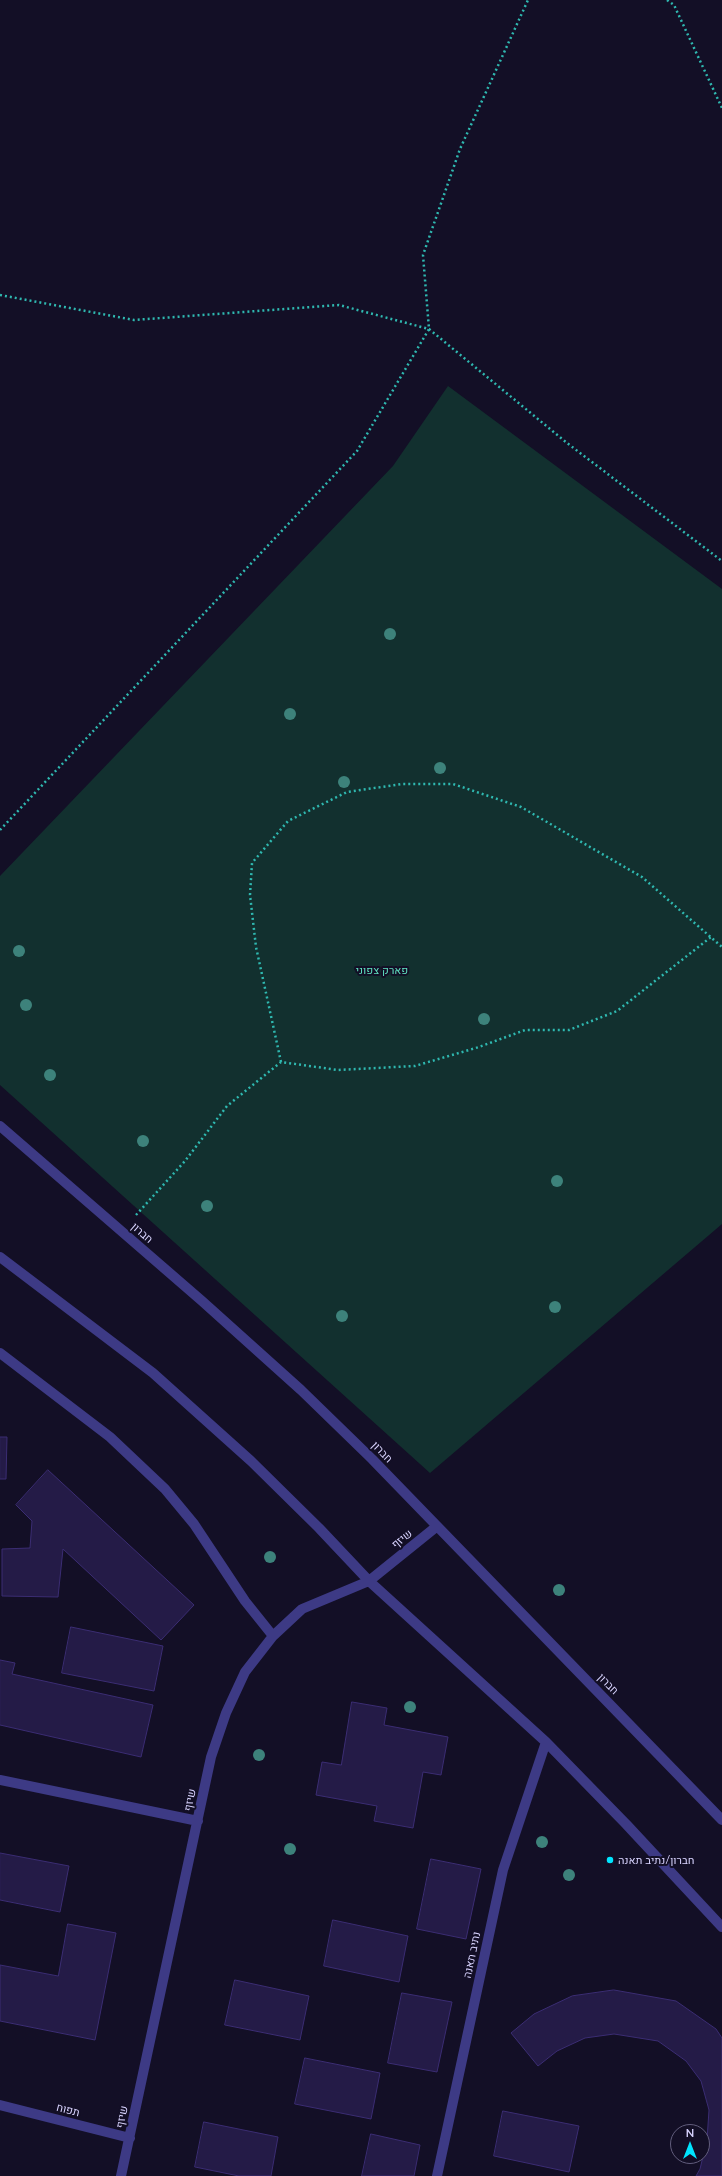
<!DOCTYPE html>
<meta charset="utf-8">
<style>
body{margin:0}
#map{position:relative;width:722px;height:2176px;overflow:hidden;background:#130f26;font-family:Lato,sans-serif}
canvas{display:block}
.north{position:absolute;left:670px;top:2124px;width:40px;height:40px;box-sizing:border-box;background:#130f26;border:1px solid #625e7d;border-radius:50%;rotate:0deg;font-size:11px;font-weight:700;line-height:16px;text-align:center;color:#d9d4ff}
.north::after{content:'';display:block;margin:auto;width:14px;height:18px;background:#00e5ff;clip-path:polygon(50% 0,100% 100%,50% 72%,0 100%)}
</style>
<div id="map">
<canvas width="722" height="2176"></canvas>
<div class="north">N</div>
</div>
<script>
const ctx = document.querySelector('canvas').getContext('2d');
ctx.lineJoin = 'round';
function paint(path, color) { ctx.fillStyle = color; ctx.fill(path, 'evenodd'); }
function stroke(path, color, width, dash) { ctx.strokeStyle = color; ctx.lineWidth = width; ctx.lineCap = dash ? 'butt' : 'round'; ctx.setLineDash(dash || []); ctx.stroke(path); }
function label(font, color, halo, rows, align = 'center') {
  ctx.font = font + ' Lato,Heebo,sans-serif'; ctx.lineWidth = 4; ctx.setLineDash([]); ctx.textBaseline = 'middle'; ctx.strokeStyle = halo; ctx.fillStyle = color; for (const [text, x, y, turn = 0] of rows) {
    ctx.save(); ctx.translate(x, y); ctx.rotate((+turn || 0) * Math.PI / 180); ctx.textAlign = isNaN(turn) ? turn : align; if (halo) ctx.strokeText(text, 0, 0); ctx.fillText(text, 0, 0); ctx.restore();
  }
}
paint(new Path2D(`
 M448,386L722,589V1224L430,1473L0,1085V876L393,466Z`), '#12302f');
const building = new Path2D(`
 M0,1437H7L6,1479H0Z
 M48,1470L194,1605L161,1640L63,1549L58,1597L2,1596V1549L30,1548L32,1521L16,1505Z
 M71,1627L163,1646L154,1691L62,1673Z
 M0,1660L15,1663L12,1674L153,1705L141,1757L0,1725Z
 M352,1702L387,1708L384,1725L448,1737L441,1775L423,1772L413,1828L374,1821L377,1806L316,1795L322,1762L341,1765Z
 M0,1853L69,1866L60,1912L0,1900Z
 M431,1859L481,1869L466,1939L417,1929Z
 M333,1920L408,1936L399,1982L324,1966Z
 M68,1924L116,1933L95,2040L0,2021V1965L58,1976Z
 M235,1980L309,1996L300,2040L225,2025Z
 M614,1990L676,2001L716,2029L722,2038V2176H696L700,2169L707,2140L709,2110L701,2081L686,2061L658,2041L614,2034L585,2038L557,2051L538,2066L511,2033L534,2014L572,1996Z
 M402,1993L452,2002L437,2072L388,2063Z
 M305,2058L380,2073L371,2119L295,2104Z
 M503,2111L579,2126L569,2172L494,2156Z
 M204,2122L278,2137L271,2176H239L195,2167Z
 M371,2134L420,2145L414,2176H362Z`);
paint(building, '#241b47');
stroke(building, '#3b2d73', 1);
stroke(new Path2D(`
 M667,0L674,5L722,108
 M0,295L134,320L339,305L429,329L567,443L722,561
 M0,830L357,451L429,329L423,255L460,149L528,0
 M281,1062L256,947L250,895L252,863L288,821L347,792L402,784H453L521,807L642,877L722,947
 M136,1215L185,1161L227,1106L281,1062L338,1070L415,1066L479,1047L525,1030H569L617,1011L711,937`), '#2fb8b0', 2.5, [2, 3]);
stroke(new Path2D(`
 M0,1126L202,1301L301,1390L372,1459L722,1820
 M0,1257L153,1373L251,1461L319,1528L369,1581L546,1742L626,1824L722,1927
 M0,1353L110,1437L165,1489L194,1524L245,1601L273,1636
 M0,1780L198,1821
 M0,2105L130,2138
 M121,2176L211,1757L226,1713L245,1672L273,1636L302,1609L369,1581L436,1527
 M437,2176L503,1870L546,1742`), '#3d3a85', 10);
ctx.fillStyle = '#3d827b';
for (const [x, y] of [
 [390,634],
 [290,714],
 [440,768],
 [344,782],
 [19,951],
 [26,1005],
 [484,1019],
 [50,1075],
 [143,1141],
 [557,1181],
 [207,1206],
 [555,1307],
 [342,1316],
 [270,1557],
 [559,1590],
 [410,1707],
 [259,1755],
 [542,1842],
 [290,1849],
 [569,1875]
]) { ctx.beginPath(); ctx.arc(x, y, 6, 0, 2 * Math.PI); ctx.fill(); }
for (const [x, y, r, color] of [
 [610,1860,4,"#00e5ff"]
]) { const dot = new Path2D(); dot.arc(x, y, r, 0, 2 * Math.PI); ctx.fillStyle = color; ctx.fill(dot); stroke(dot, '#130f26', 1.5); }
label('11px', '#5fe0c0', '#130f26', [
 ["פארק צפוני",382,970]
]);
label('11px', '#d9d4ff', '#130f26', [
 ["חברון",142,1233,41],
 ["חברון",382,1452,46],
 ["שיזף",402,1539,-39],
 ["חברון",608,1684,45],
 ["שיזף",190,1800,-78],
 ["נתיב תאנה",472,1955,-78],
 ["תפוח",68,2110,14],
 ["שיזף",122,2117,-78]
]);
label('11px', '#d9d4ff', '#130f26', [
 ["חברון/נתיב תאנה",618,1860]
], 'left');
</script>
